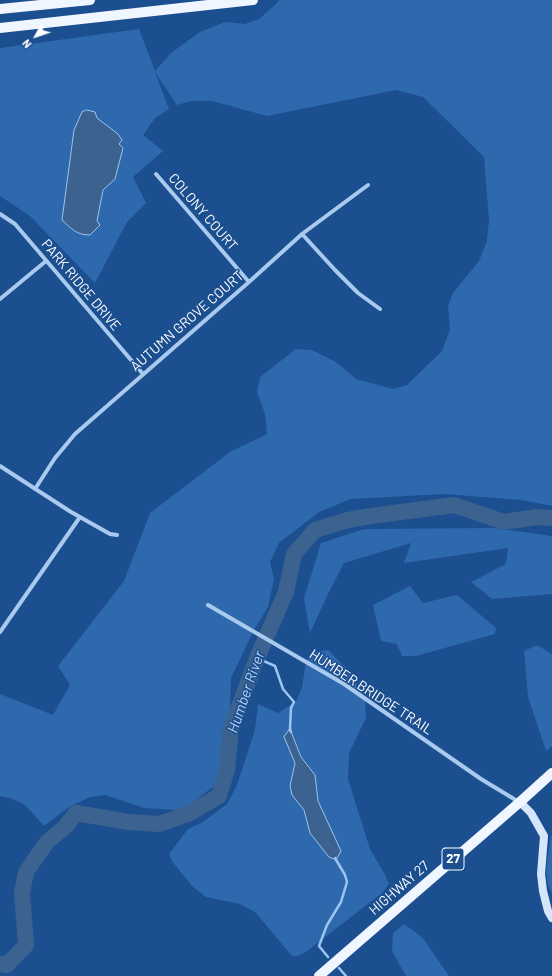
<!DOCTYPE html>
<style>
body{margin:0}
#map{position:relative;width:552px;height:976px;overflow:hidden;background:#1b4f8f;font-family:Barlow,sans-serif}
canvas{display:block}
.north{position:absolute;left:16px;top:16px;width:40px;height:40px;-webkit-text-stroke:3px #1b4f8f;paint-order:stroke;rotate:230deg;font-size:11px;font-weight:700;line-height:16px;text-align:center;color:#fff}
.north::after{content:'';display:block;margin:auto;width:14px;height:18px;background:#fff;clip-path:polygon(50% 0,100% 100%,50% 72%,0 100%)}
</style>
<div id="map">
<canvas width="552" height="976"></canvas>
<div class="north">N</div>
</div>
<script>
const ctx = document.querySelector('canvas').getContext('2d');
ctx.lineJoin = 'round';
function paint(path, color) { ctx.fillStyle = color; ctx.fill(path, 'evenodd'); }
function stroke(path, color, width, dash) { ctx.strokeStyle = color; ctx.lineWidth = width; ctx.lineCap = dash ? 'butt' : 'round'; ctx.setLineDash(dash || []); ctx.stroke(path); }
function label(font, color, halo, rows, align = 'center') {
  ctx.font = font + ' Barlow,sans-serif'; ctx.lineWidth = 3; ctx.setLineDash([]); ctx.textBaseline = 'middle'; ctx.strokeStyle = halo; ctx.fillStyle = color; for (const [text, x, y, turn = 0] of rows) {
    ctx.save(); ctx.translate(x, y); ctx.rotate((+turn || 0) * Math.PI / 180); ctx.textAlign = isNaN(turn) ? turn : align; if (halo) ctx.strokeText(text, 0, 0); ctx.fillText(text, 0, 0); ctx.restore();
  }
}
paint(new Path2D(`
 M279,0H552V506L521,500L444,494L351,499L319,512L279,543L270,562L274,579L268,607L253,632L231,678L229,740L221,773L213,787L183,809L178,810L144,808L105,795L90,797L69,807L44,826L25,805L13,799L0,796V694L53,715L70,685L58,666L124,581L150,513L230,452L267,434L265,414L257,392L260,377L296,349L312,350L336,362L356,379L393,389L407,385L442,351L450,330L448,306L453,293L479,261L487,241L489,220L484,157L423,97L396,90L267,116L212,101H191L177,105L155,72L169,109L155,118L143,135L163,151L133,177L146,203L127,222L95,283L30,216L0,196V48L139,29L155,71L171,53L200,32L225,22L245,24L259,19L276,4Z
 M495,528L552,536V594L492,599L471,582L506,564L508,548L404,563L411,543L344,563L329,592L310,633L304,598L321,543L364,529Z
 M410,586L423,603L457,595L496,628L495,634L416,656H402L397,644L381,641L373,605Z
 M537,645L552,654V746L546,751L528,697L524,651Z
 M328,650L348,670L365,698L366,718L349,753L348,779L370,849L385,875L389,884L381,894L307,951L298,956H292L255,912L240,904L206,897L192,886L172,861L169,854L188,829L203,822L227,804L237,785L255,730L258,704L278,713L296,701L302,688L306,661L314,652ZM290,730L301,757L315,775L318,801L341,851L310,833L304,810L292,795L290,786L295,763Z
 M551,836H552V894C542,876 549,854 551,836Z
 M404,924L422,937L449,976H406L392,951L393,933Z`), '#2e69ad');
const water = new Path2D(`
 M87,110L95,112L97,118L118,134L122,140L119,144L123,148L115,179L103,190L97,221L100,225L90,235C76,235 72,229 62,220L74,130L82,112Z
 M290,729L301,757L315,775L318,801L341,851L336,860L329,857L310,833L304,810L292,795L290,786L295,763L284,737Z`);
paint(water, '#3c6290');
stroke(water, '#9cc4f0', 1);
stroke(new Path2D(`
 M257,658L275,666L283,689L294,702L291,708L290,729L291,732
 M328,957L319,946L327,925L341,902L347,882L345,875L335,858
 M339,968L346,976`), '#9cc4f0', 2.5);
stroke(new Path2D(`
 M0,964L7,965L26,945L22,893L26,872L47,842L66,826L76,813L128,822L159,824L188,814L219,796L227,770L231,728L257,658L286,592L294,554L315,530L348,520L371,516L454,505L504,522L537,517L552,518`), '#3c6290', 16);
stroke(new Path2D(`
 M156,174L249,282
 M0,214L15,224L143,374
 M302,234L335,270L358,293L380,309
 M0,299L46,261
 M0,466L71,512L110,534L117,535
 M35,489L55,458L75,434L249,282L302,234L368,185
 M208,605L344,684L481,779L519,802
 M0,632L80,517`), '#a9c9ee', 4);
stroke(new Path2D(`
 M520,802L531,813L544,836L541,874L543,891L548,911L552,918`), '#d6e6fa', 8);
stroke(new Path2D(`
 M0,9L90,0
 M0,28L253,0
 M319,976L520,802L552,773`), '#f0f6ff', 10);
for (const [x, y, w] of [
 [453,859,22]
]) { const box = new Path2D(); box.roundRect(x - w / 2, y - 11, w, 22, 3); ctx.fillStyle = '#1b4f8f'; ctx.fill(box); stroke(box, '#fff', 1); }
label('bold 13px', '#fff', null, [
 ["27",453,859]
]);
label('14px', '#fff', '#1b4f8f', [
 ["COLONY COURT",203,212,49],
 ["PARK RIDGE DRIVE",81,285,50],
 ["AUTUMN GROVE COURT",187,321,-41],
 ["HUMBER BRIDGE TRAIL",371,692,33],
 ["HIGHWAY 27",399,888,-41]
]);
label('italic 15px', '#b5d3f5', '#1b4f8f', [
 ["Humber River",246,692,-71]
]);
</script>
